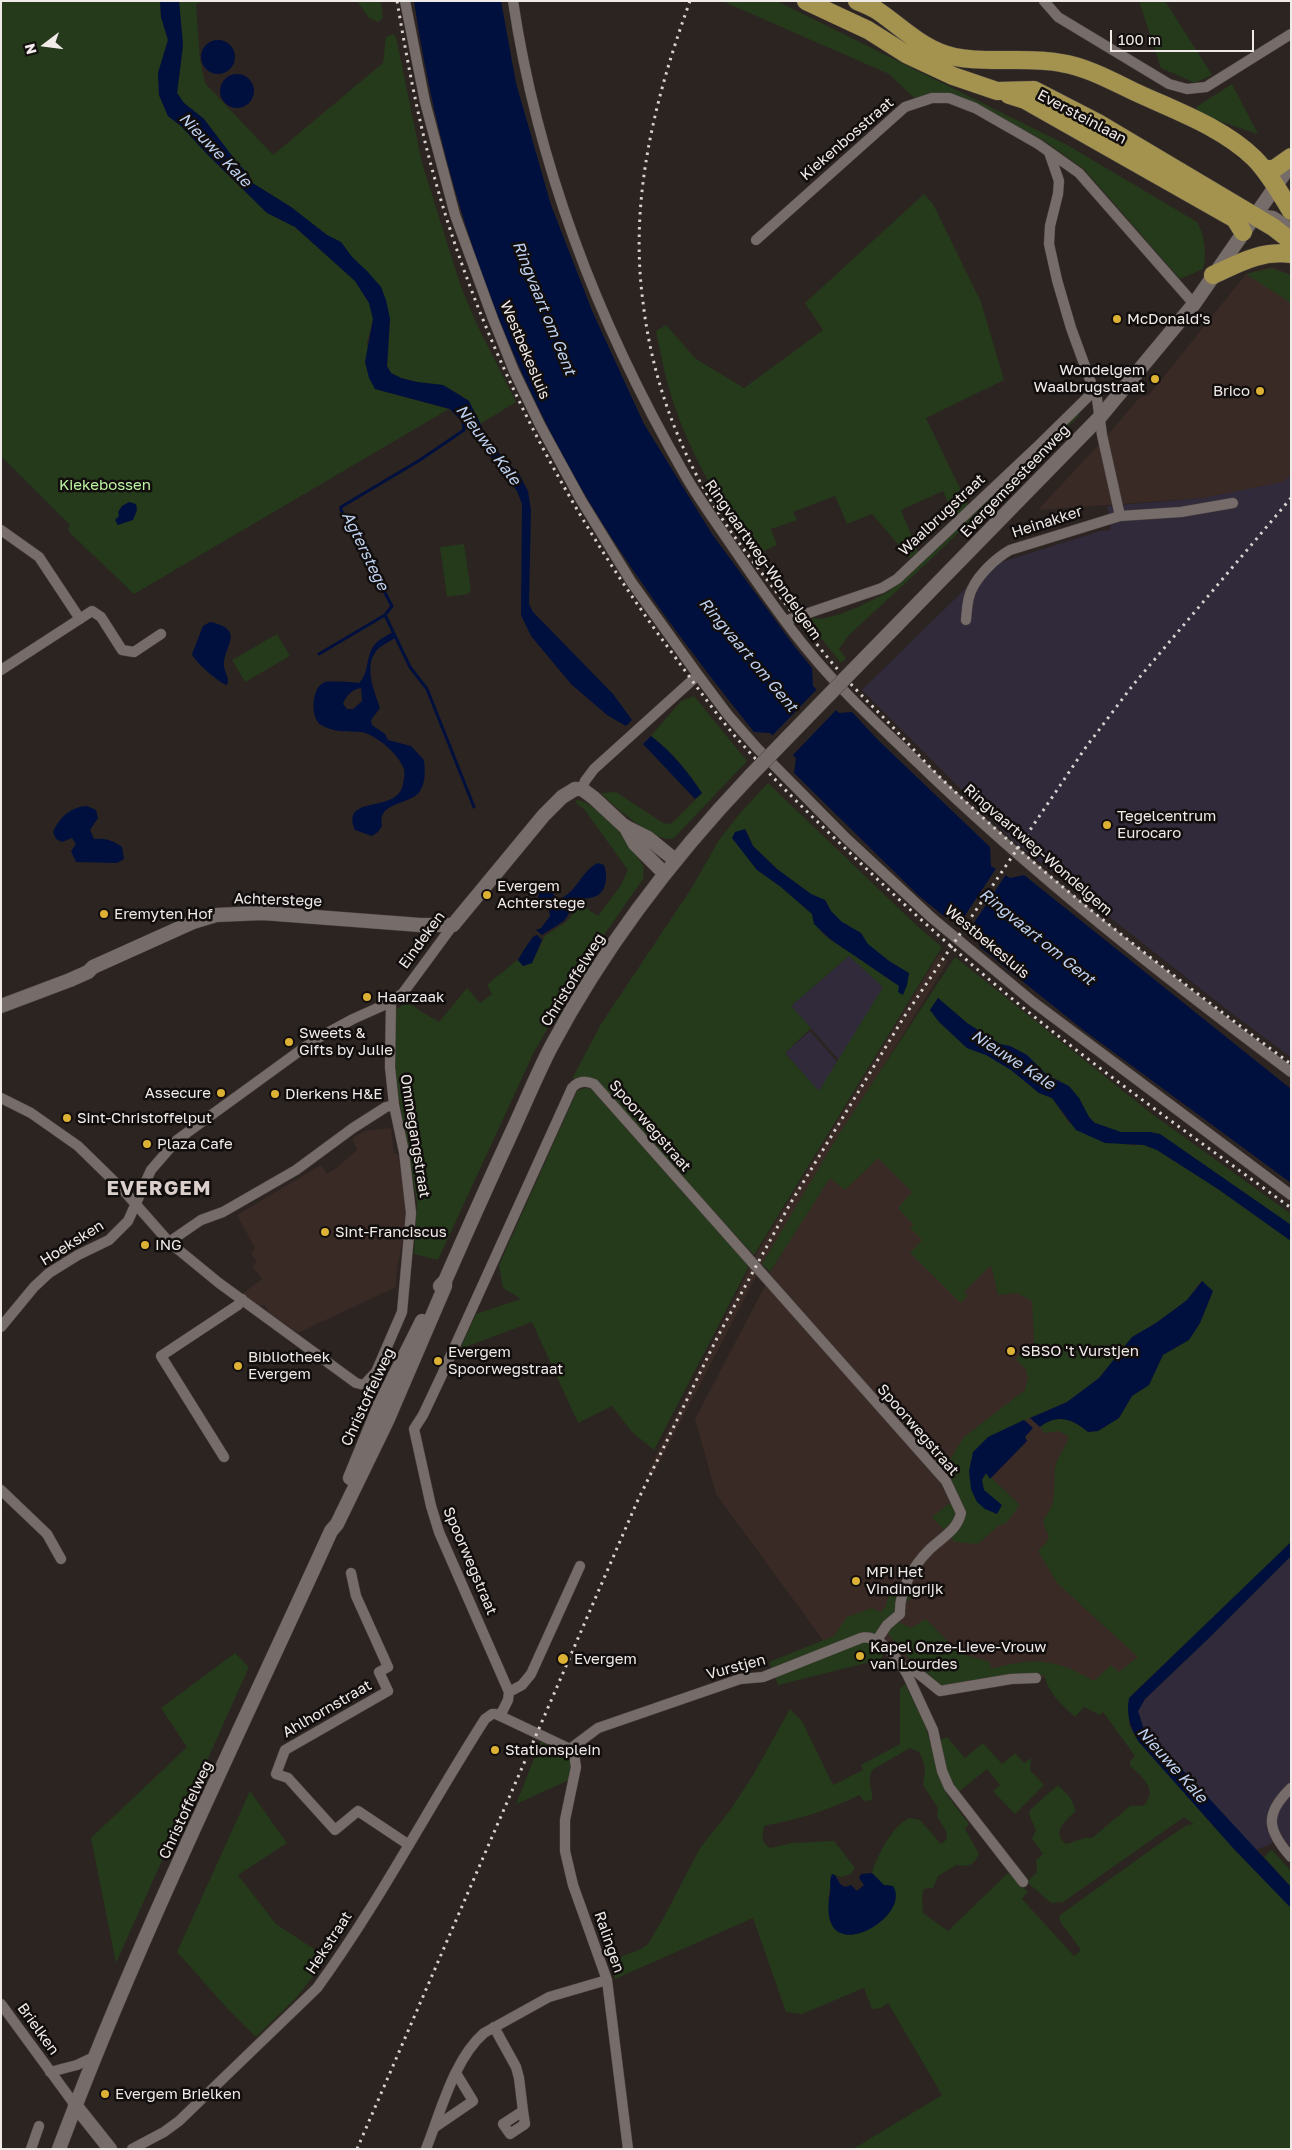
<!DOCTYPE html>
<style>
body{margin:0}
#map{position:relative;width:1292px;height:2150px;overflow:hidden;background:#2c2421;font-family:"Golos Text",sans-serif}
canvas{display:block}
.frame{position:absolute;inset:0;border:2px solid #f0ebe9;pointer-events:none}
.north{position:absolute;left:20px;top:20px;width:50px;height:50px;-webkit-text-stroke:4px #120e0d;paint-order:stroke;rotate:255deg;font-size:14px;font-weight:700;line-height:20px;text-align:center;color:#f0ebe9}
.north::after{content:'';display:block;margin:auto;width:18px;height:22px;background:#f0ebe9;clip-path:polygon(50% 0,100% 100%,50% 72%,0 100%)}
.scale{position:absolute;left:1110px;top:30px;width:144px;height:22px;box-sizing:border-box;border:2px solid #f0ebe9;border-top:0;padding-left:6px;font-size:15px;line-height:18px;white-space:nowrap;color:#f0ebe9;-webkit-text-stroke:4px #120e0d;paint-order:stroke}
</style>
<div id="map">
<canvas width="1292" height="2150"></canvas>
<div class="frame"></div>
<div class="north">N</div>
<div class="scale">100 m</div>
</div>
<script>
const ctx = document.querySelector('canvas').getContext('2d');
ctx.lineJoin = 'round';
function paint(path, color) { ctx.fillStyle = color; ctx.fill(path, 'evenodd'); }
function stroke(path, color, width, dash) { ctx.strokeStyle = color; ctx.lineWidth = width; ctx.lineCap = dash ? 'butt' : 'round'; ctx.setLineDash(dash || []); ctx.stroke(path); }
function label(font, color, halo, rows, align = 'center') {
  ctx.font = font + ' "Golos Text",sans-serif'; ctx.lineWidth = 5; ctx.setLineDash([]); ctx.textBaseline = 'middle'; ctx.strokeStyle = halo; ctx.fillStyle = color; for (const [text, x, y, turn = 0] of rows) {
    ctx.save(); ctx.translate(x, y); ctx.rotate((+turn || 0) * Math.PI / 180); ctx.textAlign = isNaN(turn) ? turn : align; if (halo) ctx.strokeText(text, 0, 0); ctx.fillText(text, 0, 0); ctx.restore();
  }
}
paint(new Path2D(`
 M1272,267L1291,275L1290,476L1283,482L1203,498L1038,510L1112,430L1140,397L1149,395L1246,274Z
 M939,954L948,961L765,1259L653,1475L648,1472L758,1251Z
 M929,1020L1069,1123L1291,1241V1542L1129,1698L1076,1687L1036,1676L941,1688L886,1646L873,1633L828,1647L716,1494L695,1419L766,1284L770,1272Z
 M391,1128L394,1154L397,1153L404,1187L405,1204V1228L397,1268L396,1287L298,1333L269,1313L265,1305L260,1306L242,1294L262,1279L252,1266L257,1262L251,1253L255,1248L237,1215L321,1165L327,1174L335,1169L357,1150L352,1138L365,1131Z`), '#392a25');
paint(new Path2D(`
 M1290,476H1291V1057L1234,1015L1013,841L862,690L965,589L1002,562L1100,531L1111,530L1107,506L1203,498L1283,482Z
 M850,955L884,987L839,1060L791,1006Z
 M810,1031L837,1062L819,1092L785,1053Z
 M1291,1556V1849L1282,1839L1256,1850L1143,1727L1138,1711L1145,1699L1209,1638Z`), '#302a3b');
paint(new Path2D(`
 M1,1H160L161,17L168,40L158,73L159,95L168,116L181,126L208,155L267,213L295,227L355,281L369,303L373,319L367,343L375,389L449,409L134,594L70,533L68,528L70,525L1,456Z
 M179,1H202L196,5L200,59L205,83L273,155L383,63L386,37L393,34L396,37L422,163L461,287L478,327L516,402L480,424L469,401L457,393L443,385L417,382L401,378L391,373L387,366L390,319L381,287L352,257L341,242L327,235L291,207L251,182L249,174L239,165L204,119L184,103L177,93L183,45Z
 M357,1H381L383,18L378,22L369,18Z
 M722,1H777L1069,146L1197,222C1205,235 1207,255 1203,269L1180,279L1084,169L1043,140L987,111L936,94L914,98L889,74Z
 M1139,1H1165L1212,75L1195,83L1161,68Z
 M1232,84L1258,134L1197,114L1196,107Z
 M924,194L933,204L981,302L1004,380L926,418L969,507L955,519L943,491L901,510L918,552L910,558L872,514L847,524L835,496L793,512L797,520L771,529L777,545L755,555C722,507 691,457 673,401C665,378 661,354 656,331L666,325L696,359L744,388L823,330L805,303Z
 M1271,268L1291,275V303L1246,274Z
 M1079,412V416L928,562L849,635L839,649L846,658L841,663L807,621L813,618C829,623 874,600 889,591Z
 M464,544L471,590L468,594L447,597L440,547Z
 M277,634L290,656L245,682L232,660Z
 M694,696L747,761L674,838C657,845 614,806 601,793L616,792L663,823L671,824L702,793C688,771 671,751 651,736L681,701Z
 M768,783L914,923L942,947L754,1255L591,1078L582,1077L572,1079L601,1024L691,889L719,840L741,812ZM746,830L753,846L777,869L811,894L825,900L831,911L842,922L861,933L867,944L889,961L908,973C881,963 817,947 812,914L781,887L757,870L733,838ZM849,956L883,987L819,1091L785,1053L811,1028L791,1006Z
 M576,800C600,802 632,847 644,867L643,879L586,961L534,1052L438,1260L414,1254L417,1202L398,1093L395,1062L394,1011L408,1001L420,1011L439,1022L467,988L480,1003L492,994L487,985L517,960L524,966L532,963L545,936L566,922L583,902L590,911L598,916L621,885L628,870L584,809L576,803Z
 M955,957L1152,1114L1291,1214V1225L1160,1134L1121,1132L1095,1123L1089,1117L1079,1098L1059,1080L1048,1076L1027,1055L1010,1046L1000,1044L967,1023L938,998L930,1010L967,1048L986,1055L1011,1070L1039,1093L1052,1098L1069,1123L1128,1145H1144L1157,1150L1218,1189L1291,1241V1542L1129,1698V1725L1138,1741L1233,1848L1291,1908V2149H853L942,2095L888,2003L881,2008L872,2009L864,1988L802,2014L786,2012L753,1918L615,1979L610,1961L641,1949L648,1944L664,1917L700,1848L731,1809L753,1775L790,1709L802,1721L833,1785L863,1770L861,1765L900,1744V1689L905,1684L925,1724L941,1781L947,1795L969,1824L965,1829L979,1854C973,1866 969,1867 956,1865L938,1876L933,1888L924,1889L922,1897L923,1913L948,1931L1008,1873L1028,1892L1022,1899L1074,1956L1081,1950L1061,1923L1059,1919L1060,1915L1163,1841L1187,1825L1194,1824L1184,1817L1063,1902L1051,1903L1027,1882L1037,1872L1036,1860L1043,1854L1032,1839L1036,1830L1029,1814L1030,1810L1058,1785L1070,1797L1076,1811C1067,1819 1050,1832 1066,1844L1085,1838H1092L1130,1806H1143C1159,1791 1143,1777 1130,1766V1761L1135,1756L1103,1712L1100,1715L1084,1707L1075,1717C1060,1703 1049,1694 1044,1675L1009,1676L944,1686C929,1678 918,1668 907,1656C898,1647 893,1636 882,1630L875,1632V1646L883,1651L882,1658L878,1660L778,1685L769,1662L834,1636L847,1617L872,1608L881,1612L886,1606L889,1593C899,1588 906,1587 917,1592L890,1618L911,1628L926,1619L959,1653L990,1662L991,1669C1033,1657 1055,1658 1094,1681L1111,1665L1119,1672L1138,1657L1057,1583L1038,1551L1046,1543L1049,1537C1039,1513 1045,1523 1052,1505C1055,1497 1054,1478 1055,1469C1056,1457 1066,1448 1069,1437L1059,1431L1045,1433L1040,1427C1057,1413 1073,1419 1088,1432L1098,1431L1119,1418L1132,1396L1149,1384L1163,1355L1189,1340L1200,1323L1213,1291L1201,1281L1187,1300L1156,1323L1132,1337L1099,1378L1067,1402L1018,1423L971,1489L988,1495L984,1490L982,1480L986,1473L1020,1505L1006,1523L998,1526L978,1544L955,1542L932,1517L951,1502L938,1479L964,1437L1025,1390L1028,1377L1025,1368L1016,1360L1021,1349L1032,1352L1034,1341L1032,1301L1017,1293L998,1295L991,1265L964,1292L968,1295L961,1303L910,1253L922,1240L910,1228L913,1224L898,1208L912,1192L878,1158L845,1190L830,1178L770,1272L762,1264L839,1134ZM910,1748L919,1752L922,1758L925,1769L923,1785L938,1808L937,1816L947,1833L946,1840L941,1844L920,1820L910,1818C894,1823 876,1857 872,1873L884,1885H890L895,1903L887,1916L828,1900L832,1874L841,1877L851,1874L855,1868L834,1841L791,1843L770,1848C761,1842 762,1836 764,1826C798,1819 828,1811 859,1795L864,1801L872,1800C873,1788 867,1784 872,1770Z
 M584,1088L592,1089L749,1266L654,1450L632,1432L612,1406L578,1423L532,1322L460,1349L476,1314L521,1299L503,1288L499,1265L577,1091Z
 M235,1653L249,1667L116,1963L91,1838L187,1747L161,1708Z
 M947,1737L965,1758L983,1743L1002,1764L1015,1753L1024,1763L1031,1758L1030,1770L1044,1785L1015,1814L993,1791L1000,1785L987,1769L956,1794L947,1780L939,1740Z
 M541,1741L557,1748L572,1760V1768L569,1780L516,1804Z
 M250,1791L287,1843L238,1875L276,1924L328,1958L295,1999L256,2037L225,2006L177,1952Z
 M1272,1850L1291,1871V1887L1264,1857Z`), '#25391b');
paint(new Path2D(`
 M160,1H179L183,45L177,93L184,103L204,119L239,165L249,174L251,182L291,207L327,235L341,242L352,257L367,271L381,287L386,300L390,319L387,366L391,373L401,378L417,382L443,385L469,401L490,443L519,474L528,491L531,510L529,604L533,612L613,694L632,720L626,726L607,715L571,684L531,636L521,615L522,504L517,491L476,437L450,409L375,389L369,378L365,362L373,319L369,303L355,281L295,227L267,213L208,155L181,126L168,116L159,95L158,73L168,40L161,17Z
 M414,1H501L516,83L551,205L593,313L644,424L712,534L795,647L812,668L813,686L839,713L852,712L878,740L990,847L991,866L1010,878L1024,875L1291,1089V1183L1082,1029L980,947L977,926L959,914L945,917L918,895L794,773L796,758L770,733L754,732C692,654 632,575 581,488C495,339 439,171 414,1Z
 M201 57a17 17 0 1 1 34 0a17 17 0 1 1-34 0Z
 M220 91a17 17 0 1 1 34 0a17 17 0 1 1-34 0Z
 M129,502L136,504L137,510L133,520L118,525L115,520L119,516L118,512L122,506Z
 M210,622C247,630 223,646 224,666C225,674 230,678 227,685C220,684 193,660 192,654L203,626Z
 M393,632L396,637C391,641 384,644 379,648C362,664 374,690 380,708L371,720L372,725L385,734L388,740L411,746L424,760C425,770 426,782 420,791C412,805 376,801 382,826L378,832L372,836L355,830C340,793 398,815 403,784C404,779 405,773 404,769C399,755 376,734 361,732C347,731 335,733 321,725C310,718 311,687 325,682C329,681 354,682 359,683C370,673 365,654 376,643C381,638 388,635 393,632ZM361,688L362,701L353,709H347L343,704C346,696 352,689 361,688Z
 M651,736C672,752 687,771 702,793L695,799L643,744Z
 M87,806L96,810L98,818L90,830L94,839C105,838 112,840 122,847L124,859L117,863L76,862L71,851L76,844L72,838L62,842L56,839L53,832C60,817 70,807 87,806Z
 M745,829L753,846L777,869L811,894L825,900L831,911L842,922L861,933L868,944L889,961L909,973L907,985L903,995L898,992L899,986L830,939L814,924L812,914L781,887L757,870L732,838L735,832Z
 M598,863L604,865C608,876 607,893 594,897C588,899 583,898 578,900L564,921L542,935L536,930L541,928L550,916L549,910L538,898L539,893L548,887L557,899C576,896 581,870 598,863Z
 M537,935L542,940L532,963L523,966L518,960C520,956 530,940 534,936Z
 M938,998L967,1023L1000,1044L1010,1046L1027,1055L1048,1076L1069,1086L1079,1098L1089,1117L1095,1123L1121,1132H1150L1160,1134L1291,1225V1241L1218,1189L1157,1150L1144,1145L1105,1143L1076,1130L1052,1098L1039,1093L1011,1070L986,1055L967,1048L939,1022L930,1010Z
 M1202,1281L1213,1291L1200,1323L1189,1340L1163,1355L1149,1385L1132,1396L1119,1418L1098,1431L1088,1432C1073,1419 1057,1413 1040,1427L1030,1418L1067,1402L1099,1378L1132,1337L1156,1323L1187,1300Z
 M1024,1420L1033,1428L1025,1437L1027,1441L990,1479L986,1473L982,1480L984,1490L1002,1505L997,1514L985,1509L977,1502L971,1489L969,1471L973,1452L988,1437Z
 M1291,1542V1556L1209,1638L1145,1699L1138,1711L1143,1727L1291,1887V1908L1233,1848L1138,1741C1130,1726 1126,1715 1129,1698Z
 M872,1873L884,1885L893,1886C914,1918 815,1974 830,1893C831,1886 829,1880 832,1874L835,1875L840,1884L845,1887L851,1885L857,1891L864,1885L859,1878L861,1874Z`), '#00103e');
paint(new Path2D(`
 M818,688L838,708L791,757L771,737Z
 M997,867L1007,873L972,926L962,920Z`), '#2c2421');
stroke(new Path2D(`
 M385,615L410,667L427,689L474,807
 M319,654L385,615L392,606L341,510V507L420,460L464,430L463,421`), '#00103e', 3);
const street = new Path2D(`
 M405,1L425,102L455,215L493,319L514,371L540,425L581,500L632,583L698,675L728,715L757,748L847,839L932,918L1033,1002L1291,1195
 M513,1C538,168 601,329 685,475C700,501 718,525 734,549C759,585 783,621 811,654C843,693 881,727 917,762C1034,875 1161,975 1291,1072
 M1044,1L1058,17L1169,84L1187,89L1206,87L1291,34
 M1049,152L1059,181L1058,194L1050,226L1049,244L1057,280L1071,328L1097,399L1102,435L1120,516
 M756,240L905,107L932,98H949L975,108L1038,144L1079,173L1194,304
 M1,530L39,557L80,619
 M966,620C967,610 967,598 972,589C979,574 996,558 1010,550L1120,516L1181,512L1233,503
 M785,621L882,588L897,579L1038,446L1094,391
 M1,670L92,611L101,617L122,650L134,652L161,634
 M582,789L585,781L594,769L698,675
 M1,1098L31,1113L78,1146L124,1191L169,1242L219,1283L356,1383L364,1385L376,1372L402,1312L411,1213L404,1152L394,1105L390,1067L391,1002
 M169,1242L201,1220L223,1212L296,1170L353,1128L386,1107L394,1105
 M1,1327L34,1287L49,1273L78,1255L109,1240L128,1221L151,1170L177,1140L316,1039L353,1019L391,1002L403,993L453,925
 M224,1457L161,1356L238,1305L242,1299
 M1,1490L47,1534L61,1559
 M351,1573L356,1596L388,1667L379,1672L388,1691L285,1750L276,1774L288,1778L335,1830L358,1811L409,1845
 M903,1667L914,1670L940,1691L1011,1679L1036,1678
 M509,1692L522,1685L531,1674L580,1566
 M500,1716L508,1700L509,1692L439,1532L431,1506L414,1429L423,1415L440,1379L572,1088C578,1081 585,1080 594,1084L946,1481L961,1513C957,1531 941,1538 929,1550C912,1567 899,1591 900,1614L887,1625L877,1640
 M570,1749L598,1728L740,1679L763,1677L861,1638C879,1633 899,1660 907,1674L933,1730L942,1771L949,1787L1023,1882
 M570,1749L574,1754L576,1767L565,1820V1851L573,1885L607,1980L628,2149
 M1291,1788C1264,1814 1267,1830 1291,1857
 M1,2004L75,2105
 M494,2027L516,2067L519,2078L523,2111L503,2124L510,2134L525,2124L523,2111
 M50,2072L77,2065L94,2057
 M435,2127L473,2101L456,2073
 M31,2149L39,2126
 M132,2149L164,2132L179,2121L317,1988C379,1903 428,1808 485,1719L492,1714H496L570,1749
 M426,2149C441,2111 454,2059 484,2033L549,1997L607,1980`);
const secondary = new Path2D(`
 M1265,217L1273,218L1291,230
 M856,667L1100,417L1194,304L1291,164
 M625,826L635,844L665,874
 M1,1006L70,980L88,972L93,967L193,922L216,915L263,913L420,925H453L544,815L562,797L575,789H582L594,798L624,826L648,838L675,860
 M440,1286L445,1281C466,1233 488,1184 510,1136C524,1106 536,1076 551,1047C604,947 673,857 750,776
 M350,1478L380,1405L422,1321
 M75,2105L110,2149
 M59,2149C138,1938 238,1736 331,1531L337,1524L387,1421L445,1286V1281`);
const highway = new Path2D(`
 M806,1L868,30L906,54L953,76L997,91L1034,90L1098,123L1273,227L1291,241
 M857,1C864,4 872,7 878,11C903,28 924,51 955,57C990,64 1027,56 1061,63C1087,67 1112,81 1135,92C1176,111 1222,127 1254,158C1269,173 1280,193 1291,211
 M1009,95L1025,100L1235,219L1243,232
 M1264,169H1274L1291,157
 M1213,275C1239,263 1261,250 1291,254`);
stroke(street, '#4a4240', 11);
stroke(secondary, '#4a4240', 15);
stroke(highway, '#4a4240', 19);
stroke(street, '#766c69', 10);
stroke(secondary, '#766c69', 14);
stroke(highway, '#a3934e', 18);
stroke(new Path2D(`
 M397,1C407,60 418,119 434,176C481,345 561,500 664,642C687,673 709,705 734,735C770,776 809,814 849,852C912,913 978,972 1047,1027C1126,1090 1209,1148 1291,1208
 M690,1C655,98 629,199 643,302C652,380 680,455 723,520C743,550 766,578 787,606C802,625 817,645 833,664C850,684 869,703 888,722C908,743 927,765 948,785C1055,887 1173,976 1291,1064
 M357,2149L637,1502L718,1336L790,1204L904,1017L1086,747L1133,685L1291,498`), '#d7d2cf', 3, [2.5, 5]);
const secondaryBridge = new Path2D(`
 M750,776L856,667`);
stroke(secondaryBridge, '#4a4240', 15, []);
stroke(secondaryBridge, '#766c69', 14);
for (const [x, y, r, color] of [
 [1117,319,5,"#ddb133"],
 [1155,379,5,"#ddb133"],
 [1260,391,5,"#ddb133"],
 [1107,825,5,"#ddb133"],
 [487,895,5,"#ddb133"],
 [104,914,5,"#ddb133"],
 [367,997,5,"#ddb133"],
 [289,1042,5,"#ddb133"],
 [221,1093,5,"#ddb133"],
 [275,1094,5,"#ddb133"],
 [67,1118,5,"#ddb133"],
 [147,1144,5,"#ddb133"],
 [325,1232,5,"#ddb133"],
 [145,1245,5,"#ddb133"],
 [1011,1351,5,"#ddb133"],
 [438,1361,5,"#ddb133"],
 [238,1366,5,"#ddb133"],
 [856,1581,5,"#ddb133"],
 [860,1656,5,"#ddb133"],
 [563,1659,6,"#ddb133"],
 [495,1750,5,"#ddb133"],
 [105,2094,5,"#ddb133"]
]) { const dot = new Path2D(); dot.arc(x, y, r, 0, 2 * Math.PI); ctx.fillStyle = color; ctx.fill(dot); stroke(dot, '#120e0d', 2); }
label('15px', '#f0ebe9', '#120e0d', [
 ["Eversteinlaan",1082,117,28],
 ["Kiekenbosstraat",847,139,-41],
 ["Westbekesluis",525,350,67],
 ["Evergemsesteenweg",1015,481,-46],
 ["Waalbrugstraat",942,515,-43],
 ["Heinakker",1047,522,-18],
 ["Ringvaartweg-Wondelgem",763,560,55],
 ["Ringvaartweg-Wondelgem",1038,850,41],
 ["Achterstege",278,900,2],
 ["Eindeken",422,940,-54],
 ["Westbekesluis",987,942,40],
 ["Christoffelweg",573,980,-58],
 ["Spoorwegstraat",650,1126,49],
 ["Ommegangstraat",415,1136,81],
 ["Hoeksken",72,1243,-32],
 ["Christoffelweg",368,1397,-65],
 ["Spoorwegstraat",918,1430,49],
 ["Spoorwegstraat",470,1561,67],
 ["Vurstjen",736,1667,-15],
 ["Ahlhornstraat",327,1709,-30],
 ["Christoffelweg",186,1810,-65],
 ["Ralingen",609,1942,71],
 ["Hekstraat",329,1943,-57],
 ["Brielken",38,2029,54]
]);
label('15px', '#f0ebe9', '#120e0d', [
 ["McDonald's",1127,319],
 ["Wondelgem",1145,370,"right"],
 ["Waalbrugstraat",1145,387,"right"],
 ["Brico",1250,391,"right"],
 ["Tegelcentrum",1117,816],
 ["Eurocaro",1117,833],
 ["Evergem",497,886],
 ["Achterstege",497,903],
 ["Eremyten Hof",114,914],
 ["Haarzaak",377,997],
 ["Sweets &",299,1033],
 ["Gifts by Julie",299,1050],
 ["Assecure",211,1093,"right"],
 ["Dierkens H&E",285,1094],
 ["Sint-Christoffelput",77,1118],
 ["Plaza Cafe",157,1144],
 ["Sint-Franciscus",335,1232],
 ["ING",155,1245],
 ["SBSO 't Vurstjen",1021,1351],
 ["Evergem",448,1352],
 ["Spoorwegstraat",448,1369],
 ["Bibliotheek",248,1357],
 ["Evergem",248,1374],
 ["MPI Het",866,1572],
 ["Vindingrijk",866,1589],
 ["Kapel Onze-Lieve-Vrouw",870,1647],
 ["van Lourdes",870,1664],
 ["Evergem",574,1659],
 ["Stationsplein",505,1750],
 ["Evergem Brielken",115,2094]
], 'left');
label('15px', '#bcf3a1', '#120e0d', [
 ["Kiekebossen",105,485]
]);
label('italic 16px', '#bed1f1', '#120e0d', [
 ["Nieuwe Kale",215,150,46],
 ["Ringvaart om Gent",544,308,68],
 ["Nieuwe Kale",488,445,53],
 ["Agterstege",365,551,64],
 ["Ringvaart om Gent",748,655,50],
 ["Ringvaart om Gent",1037,937,39],
 ["Nieuwe Kale",1013,1060,33],
 ["Nieuwe Kale",1172,1765,48]
]);
ctx.letterSpacing = '1px';
label('bold 20px', '#dacfcb', '#120e0d', [
 ["EVERGEM",159,1189]
]);
ctx.letterSpacing = '0px';
</script>
